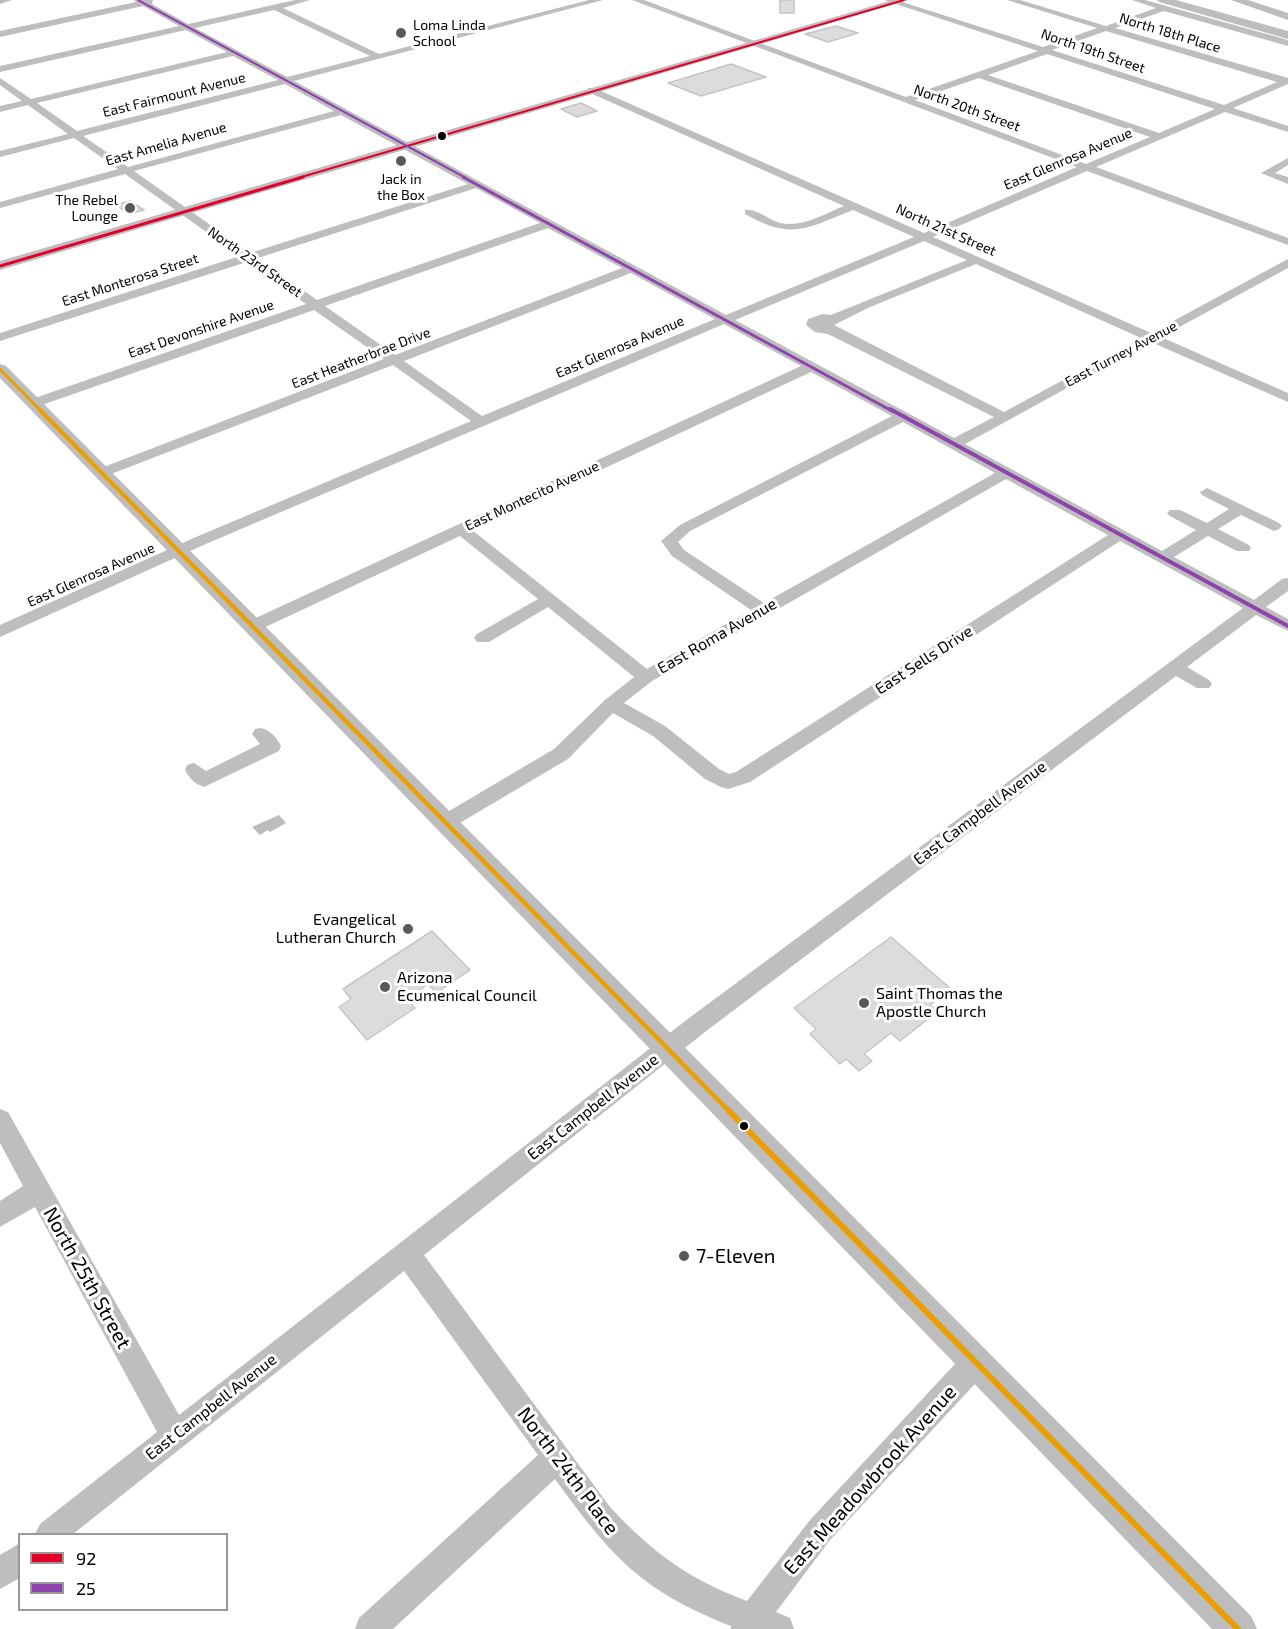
<!DOCTYPE html>
<style>
body{margin:0}
#map{position:relative;width:1288px;height:1629px;overflow:hidden;background:#fff;font-family:"Exo 2",sans-serif}
canvas{display:block}
.legend{position:absolute;left:18px;top:1533px;width:210px;height:78px;box-sizing:border-box;background:#fff;border:2px solid #999;margin:0;padding:8px 10px;list-style:none;font-size:18px;color:#000}
.legend li{display:flex;align-items:center;gap:12px;height:30px}
.legend b{width:30px;border:2px solid #999}
</style>
<div id="map">
<canvas width="1288" height="1629"></canvas>
<ul class="legend">
<li><b style="height:8px;background:#e4002b"></b>92</li>
<li><b style="height:8px;background:#8e44ad"></b>25</li>
</ul>
</div>
<script>
const ctx = document.querySelector('canvas').getContext('2d');
ctx.lineJoin = 'round';
function paint(path, color) { ctx.fillStyle = color; ctx.fill(path, 'evenodd'); }
function stroke(path, color, width, dash) { ctx.strokeStyle = color; ctx.lineWidth = width; ctx.lineCap = dash ? 'butt' : 'round'; ctx.setLineDash(dash || []); ctx.stroke(path); }
function label(font, color, halo, rows, align = 'center') {
  ctx.font = font + ' "Exo 2",sans-serif'; ctx.lineWidth = 6; ctx.setLineDash([]); ctx.textBaseline = 'middle'; ctx.strokeStyle = halo; ctx.fillStyle = color; for (const [text, x, y, turn = 0] of rows) {
    ctx.save(); ctx.translate(x, y); ctx.rotate((+turn || 0) * Math.PI / 180); ctx.textAlign = isNaN(turn) ? turn : align; if (halo) ctx.strokeText(text, 0, 0); ctx.fillText(text, 0, 0); ctx.restore();
  }
}
paint(new Path2D(`
 M279,815L286,823L270,832L268,830L260,835L252,827Z`), '#bcbcbc');
const building = new Path2D(`
 M780,0H794V13H780Z
 M836,26L858,33L828,42L805,34Z
 M731,64L766,77L701,96L668,83Z
 M581,103L597,111L577,117L561,109Z
 M130,201L144,210L129,214L116,205Z
 M432,931L470,970L436,993L428,984L407,999L415,1008L367,1040L339,1007L351,999L343,989Z
 M891,937L951,989L930,1005L938,1011L900,1041L891,1033L864,1054L872,1061L859,1071L846,1059L840,1064L810,1034L816,1029L794,1008Z`);
paint(building, '#dcdcdc');
stroke(building, '#c5c5c5', 1.5);
paint(new Path2D(`
 M0,0H12L0,4Z
 M134,0H153L152,4L188,24L295,0H310L283,8L379,54L589,0H603L294,81L726,315L914,237L853,210C807,228 792,241 745,214V210C757,208 768,220 780,223C802,228 824,214 844,206L588,92V88H594L924,233L1077,167L632,0H644L906,97L1038,51L884,0H896L1043,47L1097,28L1007,0H1020L1106,26L1156,8L1132,0H1145L1288,40V46L1164,11L1115,28L1288,78V84L1233,108L1288,126V132L1225,112L1096,167L1288,238V245L1087,171L933,237L1151,333L1288,259V268L1161,337L1288,393V402L1151,342L965,444L1162,551L1196,530L1170,516L1167,513L1170,510H1180L1207,523L1229,509L1202,495L1200,492L1207,488L1279,523L1282,526L1279,529L1274,531L1241,515L1218,529L1249,545L1251,548L1249,551H1237L1208,536L1174,557L1254,600L1282,579L1288,578V591L1266,607L1288,619V631L1256,615L1187,667L1209,680L1212,684L1209,688H1197L1176,676L705,1032L424,1255L610,1507C652,1552 688,1579 747,1601L810,1520L966,1352L976,1348L986,1352L990,1362L986,1372L830,1540L776,1612L790,1618L794,1629H731V1626C641,1591 610,1555 555,1479L393,1629H355L359,1618L538,1455L404,1271L73,1534H35L40,1524L157,1432L35,1207L0,1227V1201L23,1186L0,1143V1109L8,1112L179,1415L689,1018L1243,608L1120,541L750,782L728,789L721,787L705,779L653,736L613,713L568,759L453,827L446,829L439,827L436,822L439,817L554,749L605,700L634,677L548,607L489,642H477L474,638L477,634L538,599L460,536L259,630H247L245,626L247,622L801,366L724,324L208,543L0,637V625L196,537L471,421L393,365L106,476H96L94,473L96,470L384,359L314,310L39,406H29L27,403L29,400L306,304L247,262L0,341V333L240,256L125,174L0,208V202L118,169L74,138L0,157V151L68,134L28,105L0,112V106L22,101L0,85V78L31,99L227,52L186,30L0,72V66L179,26L143,6L0,37V31L136,2ZM274,10L370,56L287,77L195,28ZM1106,31L1277,82L1224,105L1052,50ZM1047,54L1215,109L1159,133L988,75ZM233,56L278,80L77,131L37,103ZM979,78L1150,137L1086,164L915,100ZM285,84L334,111L128,167L83,136ZM341,115L468,184L250,253L134,171ZM476,188L540,223L317,300L258,258ZM548,228L622,268L395,355L325,306ZM924,241L967,260L831,315L823,314L808,319L806,325L815,332L828,334L994,417L954,438L735,320ZM976,264L1141,338L1004,412L834,325L870,307ZM631,273L715,319L482,416L404,361ZM811,372L892,416L680,525L661,541L672,556L751,610L647,669L472,530ZM903,422L995,473L764,603L684,550L678,542L690,531ZM1006,479L1108,535L736,772L729,774L719,769L665,726L624,703L652,681Z
 M1288,158V165L1275,173L1288,177V184L1261,173Z
 M261,728C270,730 277,738 281,746L279,751L204,787C195,784 189,778 185,770L187,765L194,763L206,771L260,744L252,734L255,729Z
 M20,1543V1578L0,1589V1555Z`), '#bebebe');
paint(new Path2D(`
 M893,0H909L0,270V261Z
 M0,364L6,366L1251,1616L1257,1629H1212L0,378Z`), '#bdbdbd');
paint(new Path2D(`
 M1157,0H1176L1288,31V39L1159,2Z
 M1231,0H1248L1288,13V20Z`), '#bdbdbd');
stroke(new Path2D(`
 M298,178L904,0`), '#e4002b', 2);
stroke(new Path2D(`
 M0,266L303,177`), '#e4002b', 3);
stroke(new Path2D(`
 M138,0L466,178`), '#8e44ad', 2);
stroke(new Path2D(`
 M463,177L892,411`), '#8e44ad', 3);
stroke(new Path2D(`
 M890,409L1288,626`), '#8e44ad', 4);
stroke(new Path2D(`
 M0,369L41,411`), '#eb9e00', 3);
stroke(new Path2D(`
 M39,409L339,714`), '#eb9e00', 4);
stroke(new Path2D(`
 M338,713L729,1111`), '#eb9e00', 4.5);
stroke(new Path2D(`
 M728,1110L1238,1629`), '#eb9e00', 6);
for (const [x, y, r, color] of [
 [401,33,6,"#595959"],
 [442,136,5,"#000"],
 [401,161,6,"#595959"],
 [130,208,6,"#595959"],
 [408,929,6,"#595959"],
 [385,987,6,"#595959"],
 [864,1003,6,"#595959"],
 [744,1126,5,"#000"],
 [684,1256,6,"#595959"]
]) { const dot = new Path2D(); dot.arc(x, y, r, 0, 2 * Math.PI); ctx.fillStyle = color; ctx.fill(dot); stroke(dot, '#fff', 2); }
label('14px', '#000', '#fff', [
 ["Loma Linda",413,25],
 ["School",413,41],
 ["Jack in",401,179,"center"],
 ["the Box",401,195,"center"],
 ["The Rebel",118,200,"right"],
 ["Lounge",118,216,"right"]
], 'left');
label('14px', '#000', '#fff', [
 ["North 18th Place",1170,33,17],
 ["North 19th Street",1093,51,19],
 ["East Fairmount Avenue",174,95,-14],
 ["North 20th Street",967,108,20],
 ["East Amelia Avenue",166,144,-16],
 ["East Glenrosa Avenue",1068,159,-23],
 ["North 21st Street",946,230,24],
 ["North 23rd Street",255,262,35],
 ["East Monterosa Street",130,280,-18],
 ["East Devonshire Avenue",201,329,-19],
 ["East Glenrosa Avenue",620,347,-23],
 ["East Turney Avenue",1121,354,-28],
 ["East Heatherbrae Drive",361,358,-21],
 ["East Montecito Avenue",532,496,-25],
 ["East Glenrosa Avenue",91,575,-24]
]);
label('16px', '#000', '#fff', [
 ["East Roma Avenue",717,636,-30],
 ["East Sells Drive",924,660,-33],
 ["East Campbell Avenue",980,813,-37],
 ["East Campbell Avenue",593,1107,-38],
 ["East Campbell Avenue",211,1407,-38]
]);
label('16px', '#000', '#fff', [
 ["Evangelical",396,920,"right"],
 ["Lutheran Church",396,938,"right"],
 ["Arizona",397,978],
 ["Ecumenical Council",397,996],
 ["Saint Thomas the",876,994],
 ["Apostle Church",876,1012]
], 'left');
label('20px', '#000', '#fff', [
 ["7-Eleven",696,1256]
], 'left');
label('20px', '#000', '#fff', [
 ["North 25th Street",87,1278,61],
 ["North 24th Place",568,1471,53],
 ["East Meadowbrook Avenue",870,1480,-48]
]);
</script>
